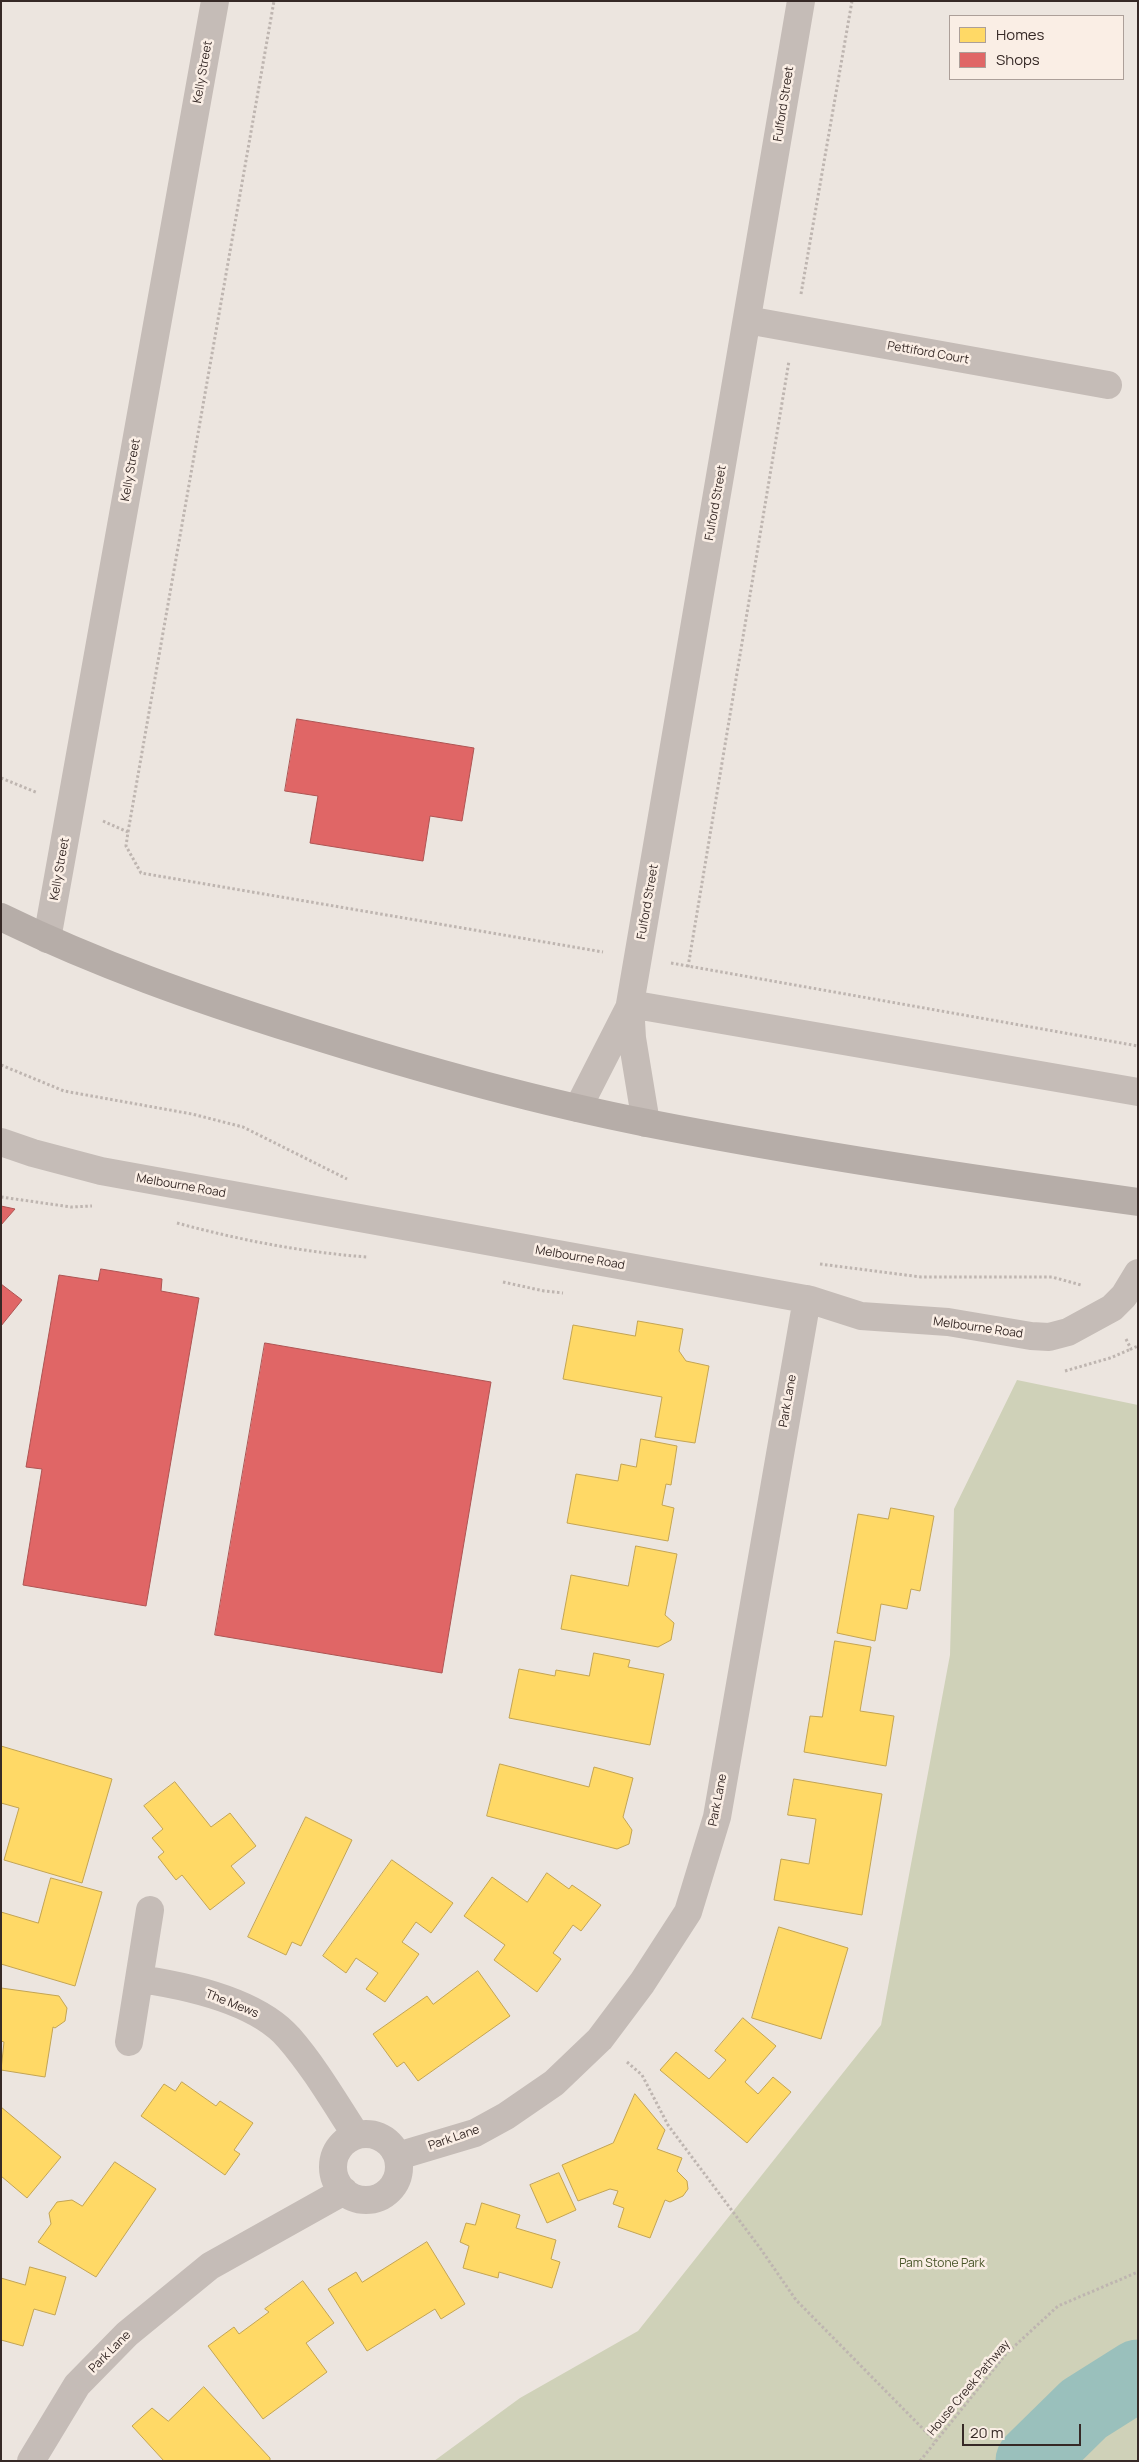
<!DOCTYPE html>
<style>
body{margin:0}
#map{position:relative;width:1139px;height:2462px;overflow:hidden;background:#ece5df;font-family:Manrope,sans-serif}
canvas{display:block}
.frame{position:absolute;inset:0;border:2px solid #362926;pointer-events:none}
.legend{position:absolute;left:949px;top:15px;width:175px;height:65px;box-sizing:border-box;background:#faeee5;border:1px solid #ac9f99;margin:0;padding:6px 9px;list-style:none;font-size:15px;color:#362926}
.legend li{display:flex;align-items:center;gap:10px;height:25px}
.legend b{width:25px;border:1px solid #ac9f99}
.scale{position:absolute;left:962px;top:2424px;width:119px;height:22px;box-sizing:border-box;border:2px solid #362926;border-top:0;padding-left:6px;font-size:15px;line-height:18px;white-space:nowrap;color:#362926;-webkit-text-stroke:4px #faeee5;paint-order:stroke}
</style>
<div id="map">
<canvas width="1139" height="2462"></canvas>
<div class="frame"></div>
<ul class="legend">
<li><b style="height:14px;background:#ffd966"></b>Homes</li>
<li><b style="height:14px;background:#e06666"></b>Shops</li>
</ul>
<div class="scale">20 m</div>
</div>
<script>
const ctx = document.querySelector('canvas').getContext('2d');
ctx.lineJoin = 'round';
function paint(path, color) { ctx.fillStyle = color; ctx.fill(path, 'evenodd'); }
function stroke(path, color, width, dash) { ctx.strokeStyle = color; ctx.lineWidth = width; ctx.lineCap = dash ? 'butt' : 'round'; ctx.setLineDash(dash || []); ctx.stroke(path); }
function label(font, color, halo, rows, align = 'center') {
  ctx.font = font + ' Manrope,sans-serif'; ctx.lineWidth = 5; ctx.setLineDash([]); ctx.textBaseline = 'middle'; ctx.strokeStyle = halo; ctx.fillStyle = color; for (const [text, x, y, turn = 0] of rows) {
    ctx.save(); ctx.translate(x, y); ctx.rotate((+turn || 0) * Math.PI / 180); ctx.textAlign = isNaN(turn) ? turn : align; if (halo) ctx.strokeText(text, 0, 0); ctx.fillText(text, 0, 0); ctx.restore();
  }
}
paint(new Path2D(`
 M1017,1380L1138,1405V2461H434L520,2398L638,2331L881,2025L950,1655L954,1509Z`), '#cfd1b8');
const homes = new Path2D(`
 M638,1321L683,1329L679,1351L686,1361L709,1366L695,1443L655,1437L662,1397L563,1379L573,1325L635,1336Z
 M641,1439L677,1446L671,1485L666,1484L662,1505L674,1508L668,1541L567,1523L576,1474L618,1481L621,1464L636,1467Z
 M891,1508L934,1516L920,1591L911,1589L907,1609L881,1604L875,1641L837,1633L858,1514L888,1519Z
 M636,1546L677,1554L665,1615L674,1623L671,1640L658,1647L561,1629L571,1575L628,1586Z
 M835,1641L871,1647L860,1711L894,1716L886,1766L804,1752L810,1716L822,1717Z
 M594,1653L630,1660L628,1667L664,1674L650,1745L509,1718L519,1669L555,1676L556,1670L589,1676Z
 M1,1746L112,1779L82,1883L4,1860L19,1808L1,1803Z
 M500,1764L589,1787L594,1767L633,1778L623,1817L632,1830L629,1844L617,1849L487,1816Z
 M794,1779L882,1794L862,1915L774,1900L781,1859L809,1864L816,1819L788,1815Z
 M175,1782L211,1827L230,1813L256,1846L231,1866L245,1883L210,1910L182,1875L176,1880L158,1857L164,1852L152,1838L163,1829L144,1806Z
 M306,1817L352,1840L301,1946L292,1942L286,1955L248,1937Z
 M392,1860L453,1903L431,1933L416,1922L402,1942L419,1954L385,2002L366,1989L378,1973L356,1958L346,1973L323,1956Z
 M547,1873L569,1889L572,1885L601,1905L581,1931L573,1925L553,1953L561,1959L537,1992L494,1960L505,1945L464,1916L492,1877L527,1902Z
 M51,1878L102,1892L75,1986L1,1964V1912L38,1923Z
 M779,1927L848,1948L821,2039L752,2018Z
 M478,1971L510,2016L418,2081L404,2062L397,2067L373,2034L427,1996L433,2004Z
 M1,1988L59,1996L67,2008L65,2021L55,2028L53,2027L45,2077L1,2070L4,2042L1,2041Z
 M743,2018L776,2046L745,2082L758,2094L773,2077L791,2092L747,2143L660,2070L676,2052L709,2079L726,2060L715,2051Z
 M182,2082L216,2106L220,2101L253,2123L234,2150L240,2154L225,2175L141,2116L164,2084L175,2091Z
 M635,2094L665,2130L657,2149L682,2158L677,2171L687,2181L688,2189L683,2196L670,2202L665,2200L650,2238L618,2227L624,2208L613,2204L618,2191L610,2189L578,2201L562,2165L613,2143Z
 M1,2107L61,2157L27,2198L1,2176Z
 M115,2162L156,2189L96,2277L38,2242L51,2224L49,2213L57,2202L72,2200L82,2206Z
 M559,2173L576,2210L547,2223L530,2185Z
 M482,2203L520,2215L516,2228L556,2240L551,2259L560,2262L552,2288L499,2272L498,2278L463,2268L469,2246L460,2242L466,2223L475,2225Z
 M427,2242L465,2304L441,2319L435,2309L367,2351L328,2289L356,2272L362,2282Z
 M30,2267L66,2277L55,2315L34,2309L23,2346L1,2340V2278L25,2285Z
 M303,2281L334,2323L306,2343L327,2372L263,2419L208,2346L234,2327L239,2334L269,2312L265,2309Z
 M204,2387L270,2458V2461H164L132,2426L152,2408L168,2421Z`);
paint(homes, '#ffd966');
stroke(homes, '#c3a453', 1);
const shops = new Path2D(`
 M297,719L474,748L462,821L430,816L423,861L310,843L318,796L285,791Z
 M1,1206L15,1209L1,1225Z
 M101,1269L162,1279L161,1291L199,1298L146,1606L23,1585L42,1469L26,1467L59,1275L98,1281Z
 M1,1284L22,1300L1,1326Z
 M265,1343L491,1382L442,1673L215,1635Z`);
paint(shops, '#e06666');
stroke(shops, '#ad5453', 1);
stroke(new Path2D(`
 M1031,2461L1084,2409L1138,2375`), '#9ac0bc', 71);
stroke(new Path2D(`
 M801,294L852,1
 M1,778L38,793
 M103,821L128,832L126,846L141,873L603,952
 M128,832L274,1
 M671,963L1138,1046
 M688,967L789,361
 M1,1065L64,1091L192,1114L243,1127L347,1179
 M1,1197L71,1207L92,1206
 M177,1223C240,1240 301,1252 367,1257
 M820,1264L921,1277H1052L1081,1285
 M503,1282L544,1291L563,1293
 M1126,1339L1131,1349L1138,1346
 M1065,1371L1110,1358L1131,1349
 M627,2062L642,2075L668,2125L760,2248L796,2300L935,2441
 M920,2461L1006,2354L1058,2306L1138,2272`), '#beb5b0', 3, [2.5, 2.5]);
stroke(new Path2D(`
 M747,320L1108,385
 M47,939L215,1
 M630,1004L1138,1092
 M578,1108L629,1008
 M646,1123L632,1038L630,1004L801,1
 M1,1142L33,1153L101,1171L811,1300L861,1316L948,1322L1031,1336L1049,1337L1068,1332L1112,1308L1124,1296L1138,1273
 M140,1979C187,1986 257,2001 289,2038C315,2068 335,2103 356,2135
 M129,2042L150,1910
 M333 2167a33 33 0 1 1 66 0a33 33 0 1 1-66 0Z
 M398,2156L475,2133L506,2116L554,2083L600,2039L642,1983L688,1912L717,1817L807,1299
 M31,2461L77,2385L127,2334L210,2266L344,2191`), '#c5bcb7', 28);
stroke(new Path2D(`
 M1,917C97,964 197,999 299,1031C413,1067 530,1100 647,1123C810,1155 974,1179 1138,1202`), '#b6ada8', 28);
label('12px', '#362926', '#faeee5', [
 ["Kelly Street",203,72,-80],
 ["Fulford Street",784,104,-81],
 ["Pettiford Court",928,353,10],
 ["Kelly Street",131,470,-80],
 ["Fulford Street",716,503,-80],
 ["Kelly Street",60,869,-80],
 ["Fulford Street",648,902,-80],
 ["Melbourne Road",181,1186,10],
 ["Melbourne Road",580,1258,10],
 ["Melbourne Road",978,1328,8],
 ["Park Lane",788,1401,-80],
 ["Park Lane",718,1800,-79],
 ["The Mews",232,2004,22],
 ["Park Lane",454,2138,-19],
 ["Park Lane",110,2352,-45],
 ["House Creek Pathway",969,2388,-50]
]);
label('12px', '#495529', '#faeee5', [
 ["Pam Stone Park",942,2264]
]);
</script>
